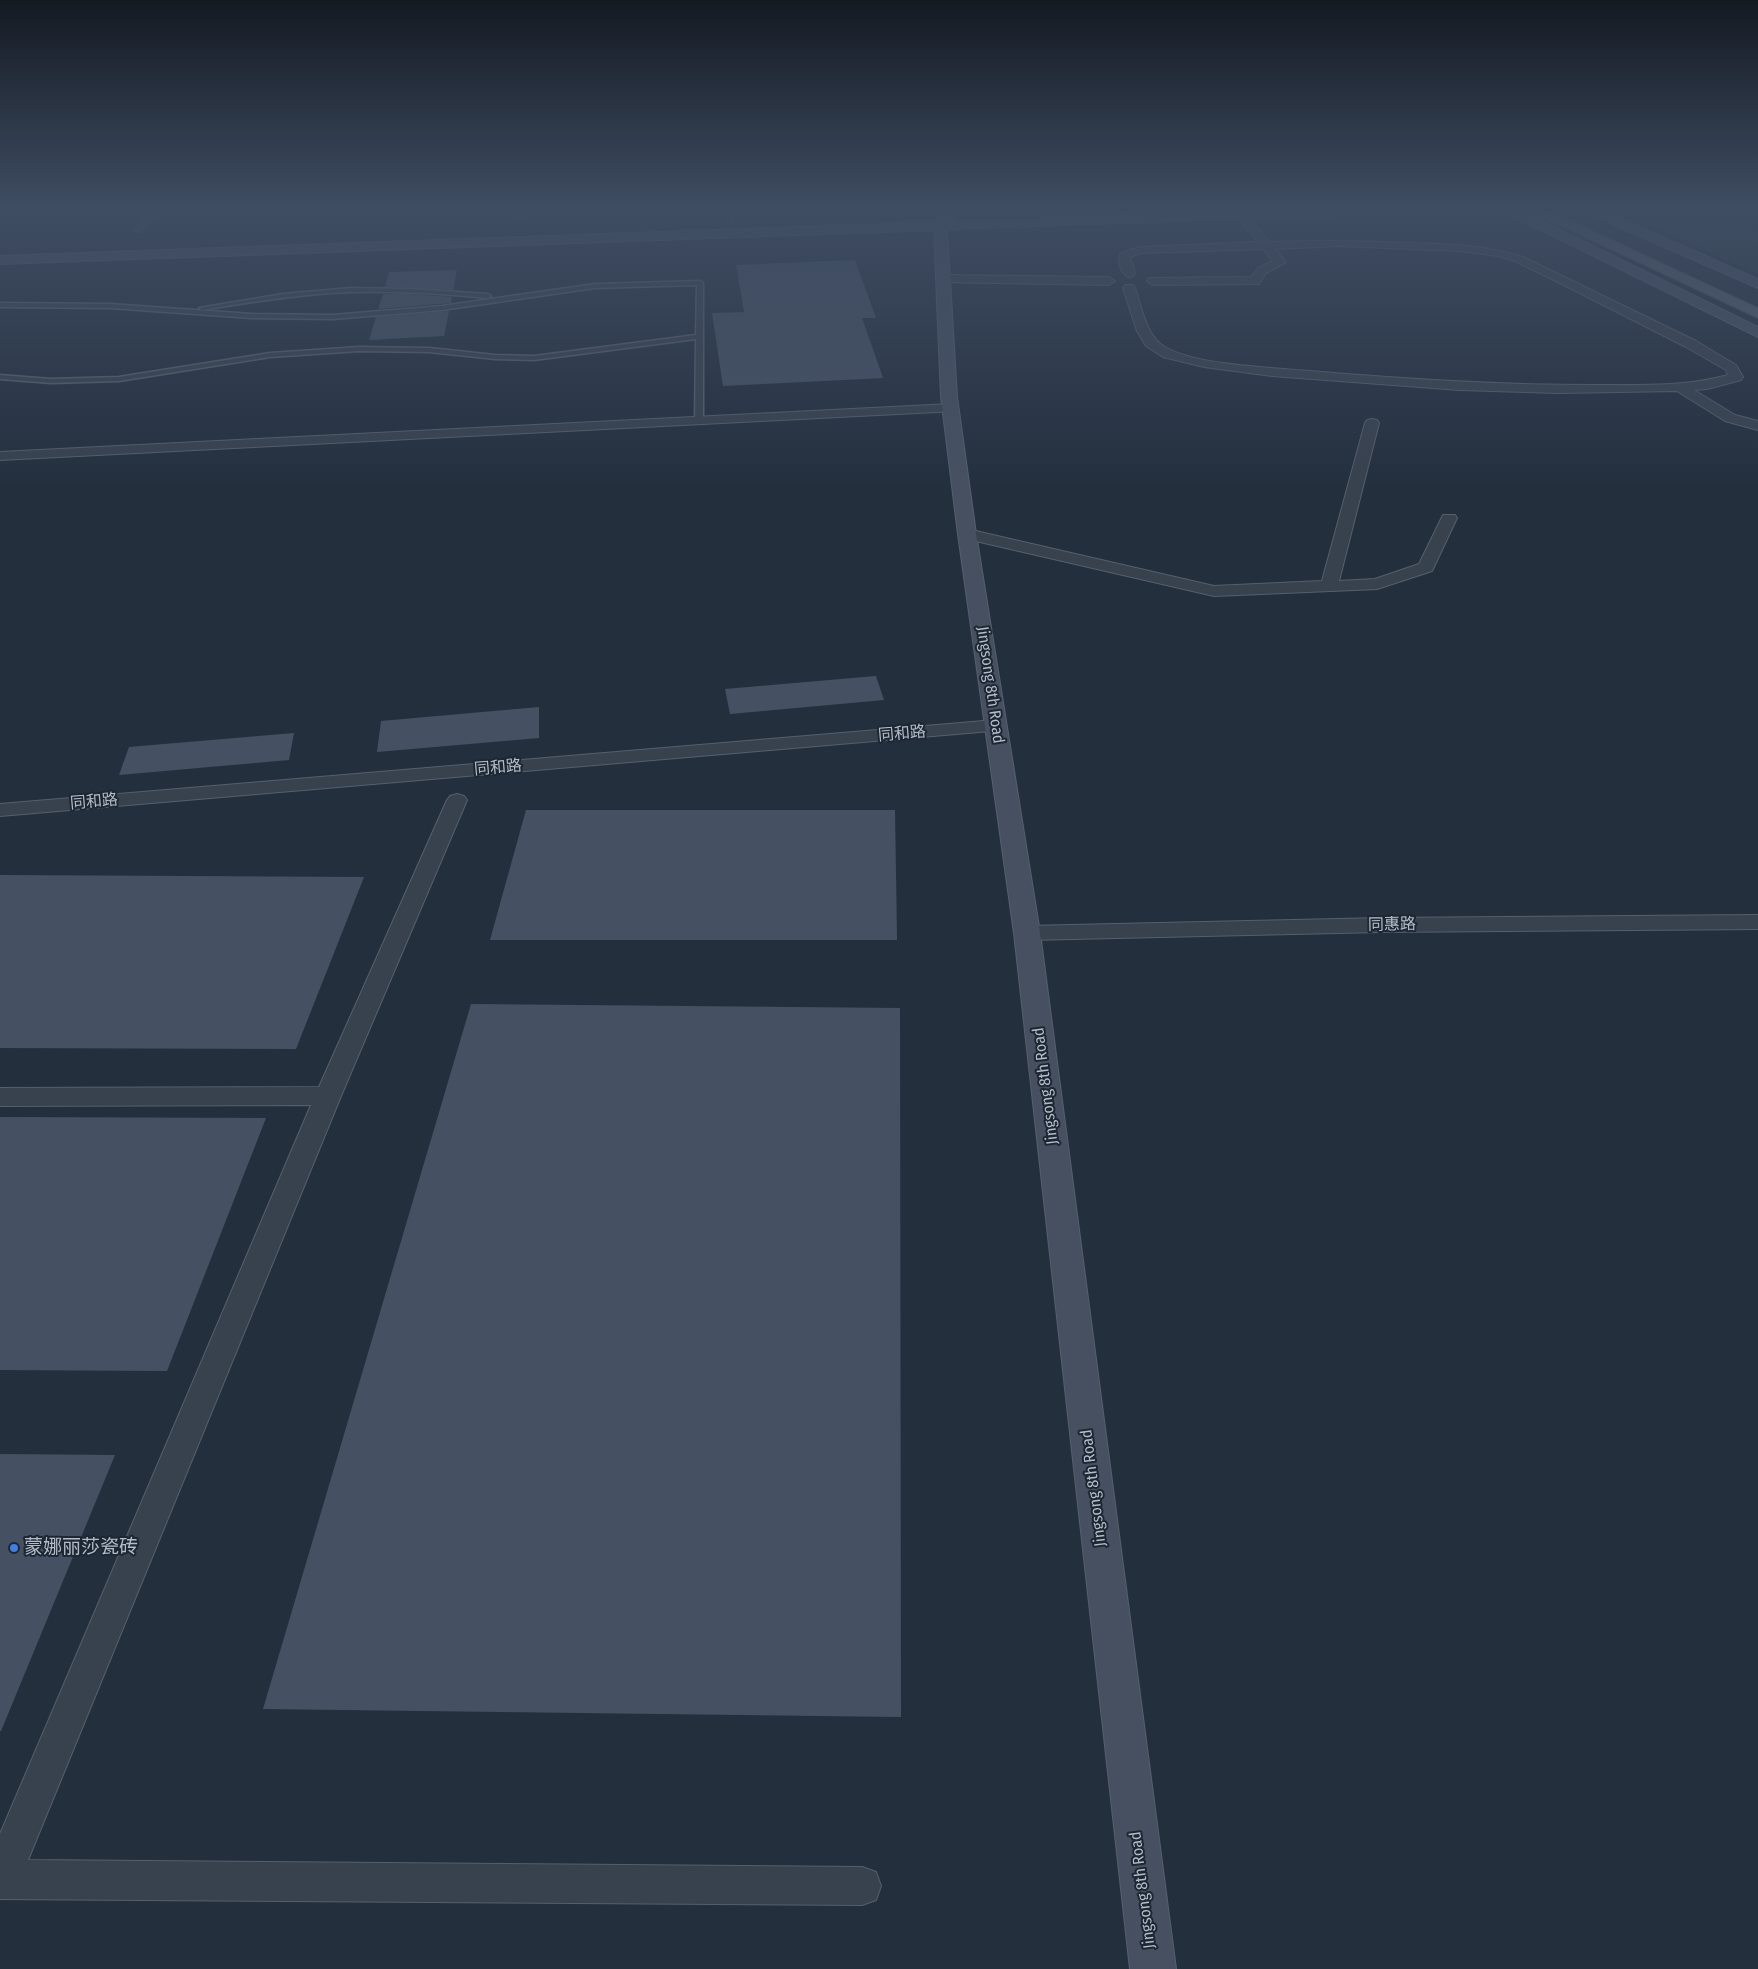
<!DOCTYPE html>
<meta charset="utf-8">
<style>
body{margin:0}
canvas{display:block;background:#242f3e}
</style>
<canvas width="1758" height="1969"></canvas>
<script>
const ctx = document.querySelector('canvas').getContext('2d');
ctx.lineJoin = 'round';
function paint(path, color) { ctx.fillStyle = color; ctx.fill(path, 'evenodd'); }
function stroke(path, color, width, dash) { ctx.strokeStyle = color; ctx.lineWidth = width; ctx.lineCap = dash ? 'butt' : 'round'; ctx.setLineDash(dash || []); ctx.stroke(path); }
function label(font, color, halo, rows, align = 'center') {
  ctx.font = font + ' "Fira Sans Condensed","Noto Sans SC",sans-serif'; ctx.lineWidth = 4; ctx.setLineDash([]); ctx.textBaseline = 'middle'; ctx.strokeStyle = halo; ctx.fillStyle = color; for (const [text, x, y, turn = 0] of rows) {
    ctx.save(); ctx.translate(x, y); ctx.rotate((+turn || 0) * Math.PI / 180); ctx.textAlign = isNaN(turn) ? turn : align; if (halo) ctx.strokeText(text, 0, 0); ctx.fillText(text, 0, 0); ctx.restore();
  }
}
paint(new Path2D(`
 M1634,211H1758V222L1739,224L1758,233V274L1638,221L1631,216L1629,213Z`), '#263c3f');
paint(new Path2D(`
 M855,260L876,318H862L883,378L723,386L712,313L744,312L736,265Z
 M457,270L453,290L385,287L389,272Z
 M383,294H409L452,297L451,303L378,309Z
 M449,311L444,336L369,340L376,317Z
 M876,676L884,700L730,714L725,689Z
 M539,707V738L377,752L381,721Z
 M294,733L289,760L119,775L129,747Z
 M526,810H895L897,940H490Z
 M0,875L364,877L296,1049L0,1048Z
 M471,1004L900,1008L901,1717L263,1709Z
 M0,1117L266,1118L167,1371L0,1370Z
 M0,1454L115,1455L1,1731H0Z`), '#455162');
const lane = new Path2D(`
 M153,211H159L139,231H135V229Z
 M724,211H730L733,223H729Z
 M700,281L703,283V421L699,423L695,421L696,339L534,360L495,359L429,352L359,351L270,357L119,381L51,383L0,379V375L51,379L119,377L270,353L359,347L429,348L495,355L534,356L696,335L697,285L595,288L442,310L333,319L252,318L110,308L0,307V303L110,304L252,314L333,315L442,306L595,284Z
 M351,288L410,289L488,294L491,296L488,298C436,293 383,290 331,293C288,296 245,303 202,310L199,308L283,294Z`);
const street = new Path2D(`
 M514,211H524L522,218H514Z
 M1241,212L1245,213L1269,242C1317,240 1363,241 1410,243C1449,244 1486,245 1523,257L1696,341L1736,365L1743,377L1741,380L1707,389L1694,390L1735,415L1758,421V430L1725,421L1677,391L1558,393L1460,390L1272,376L1204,367L1163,357L1146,346L1137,331L1123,288L1125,285H1133L1135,288C1142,308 1146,336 1165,347C1195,365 1274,368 1310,371C1404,379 1498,385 1593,385C1638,385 1685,387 1728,375L1726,370L1686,347L1558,282L1515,261L1498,256L1459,251L1339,246L1275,249L1286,262L1266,273L1259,284L1153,285L1147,281L1149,278L1251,277L1258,268L1273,261L1263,249L1141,253L1130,257L1135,273L1133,276L1129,277C1120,274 1117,260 1121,253L1140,247L1258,242L1236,215Z
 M943,275L1109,277L1115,281L1109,285L939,282L937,279L939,276Z
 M951,404L956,405L958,408L956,411L0,460V452Z
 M1372,419L1377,420L1379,423L1339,581L1375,579L1419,564L1443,515H1455L1457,518L1432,571L1377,589L1214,596L967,539L961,537L959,534L961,531L967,529L1214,586L1322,581L1365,423L1367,420Z
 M996,720L1003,722L1006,726L1003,730L0,816V804Z
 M457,794L464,796L467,800L341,1096L28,1860L862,1867L876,1872L881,1886L876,1900L862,1905L0,1899V1834L311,1105L0,1106V1088L319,1087L447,800L450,796Z
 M1758,915V929L1382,932L1027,940L1019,938L1016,933L1019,928L1027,926L1382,918Z`);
const secondary = new Path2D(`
 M944,211H956L958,214L951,222L1252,211H1354L1348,215L947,229L957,397L976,534L1040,933L1176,1969H1130L1014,933L958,534L941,397L934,230L0,264V256L935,222L945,213Z
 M1507,211H1522L1758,327V337L1509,214Z
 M1587,211H1603L1758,279V288L1589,214Z`);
const primary = new Path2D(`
 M1534,211H1549L1758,308V318L1536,214Z`);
stroke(lane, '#565f6c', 3);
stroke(street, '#565f6c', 2);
stroke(secondary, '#565f6c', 2);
stroke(primary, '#414a57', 2);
paint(lane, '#38414e');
paint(street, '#38414e');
paint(secondary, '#465061');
paint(primary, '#56606e');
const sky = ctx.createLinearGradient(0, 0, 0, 486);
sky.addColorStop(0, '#141a22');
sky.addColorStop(0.43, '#3f4d63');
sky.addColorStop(1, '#3f4d6300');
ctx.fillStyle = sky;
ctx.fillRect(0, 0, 1758, 486);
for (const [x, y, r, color] of [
 [14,1548,5,"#3f7fe0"]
]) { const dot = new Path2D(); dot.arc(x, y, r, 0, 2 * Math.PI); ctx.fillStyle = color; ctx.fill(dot); stroke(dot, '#1d2633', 2); }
label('16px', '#b4bcc9', '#1d2633', [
 ["Jingsong 8th Road",990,685,82],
 ["同和路",902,734,-5],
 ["同和路",498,768,-5],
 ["同和路",94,802,-5],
 ["同惠路",1392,925,-1],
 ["Jingsong 8th Road",1046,1086,-97],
 ["Jingsong 8th Road",1094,1488,-97],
 ["Jingsong 8th Road",1143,1890,-97]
]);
label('19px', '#b4bcc9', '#1d2633', [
 ["蒙娜丽莎瓷砖",24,1548]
], 'left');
</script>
